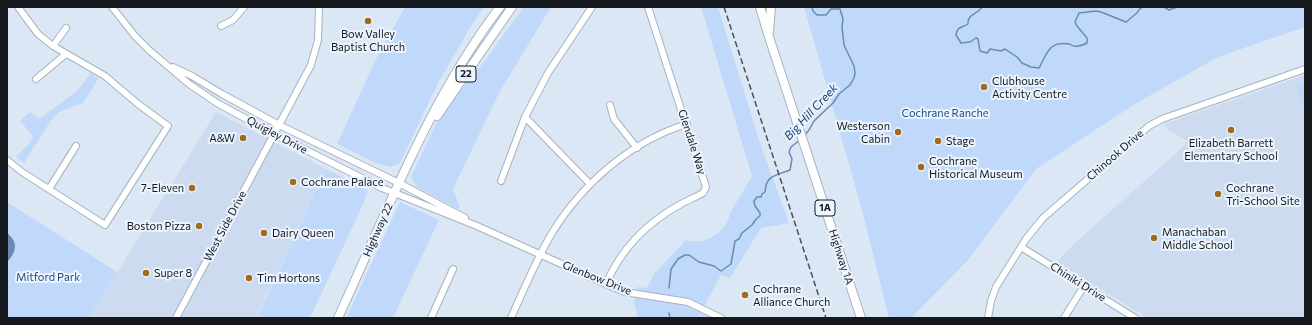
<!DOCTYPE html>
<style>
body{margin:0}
#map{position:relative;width:1312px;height:325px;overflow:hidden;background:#dce7f5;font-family:Commissioner,sans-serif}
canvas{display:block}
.frame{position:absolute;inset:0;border:8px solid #15191e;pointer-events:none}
</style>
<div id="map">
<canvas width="1312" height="325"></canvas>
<div class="frame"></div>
</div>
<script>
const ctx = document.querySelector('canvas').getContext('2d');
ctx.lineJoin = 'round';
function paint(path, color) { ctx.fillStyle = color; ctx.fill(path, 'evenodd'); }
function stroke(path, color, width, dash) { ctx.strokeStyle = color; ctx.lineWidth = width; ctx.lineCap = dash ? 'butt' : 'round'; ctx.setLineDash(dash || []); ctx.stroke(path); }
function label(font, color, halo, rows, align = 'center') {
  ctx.font = font + ' Commissioner,sans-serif'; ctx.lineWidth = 4; ctx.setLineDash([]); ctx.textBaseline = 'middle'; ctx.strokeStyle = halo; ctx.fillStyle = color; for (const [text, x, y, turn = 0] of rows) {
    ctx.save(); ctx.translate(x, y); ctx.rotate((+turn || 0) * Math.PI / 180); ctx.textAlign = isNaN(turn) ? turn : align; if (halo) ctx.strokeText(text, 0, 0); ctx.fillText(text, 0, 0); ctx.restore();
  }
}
paint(new Path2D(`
 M1305,75V318H1147L1057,262L1077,241L1183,147L1187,141L1166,128L1164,124Z
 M216,112L326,169L256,318H89Z`), '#ccdbef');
paint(new Path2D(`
 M405,7H484L470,28L438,83L400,163L391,167L378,164L337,144L377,57Z
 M524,7H551L499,93L453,189L460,207L458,209L417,187L411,177L439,117L487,58L498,42Z
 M701,7H718L761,146L789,223L761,228L730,278L721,275L703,308L721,318H638L634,303L637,287L647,288L654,274L686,240C691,241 697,242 702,241C715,238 728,227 730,213L752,176Z
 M804,7H1305V27L1218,57L1135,104L1036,169L968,260L911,318H889L862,210Z
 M91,73L98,79L83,103L59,112L50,122L24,163L16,157L28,145L33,136L20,121L30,112L39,119L77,91Z
 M1305,83V102L1301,104L1297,92L1298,91L1296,85Z
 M326,169L368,191L365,198V200L310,318H257Z
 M7,202L117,272L89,318H7Z
 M400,202L439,220L393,318H346Z`), '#c0d9fa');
paint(new Path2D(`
 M7,233C19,242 16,253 7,262Z`), '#6b8ab1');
stroke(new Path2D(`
 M982,7C978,14 967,14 968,24C962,28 957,26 956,35L961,43L970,42L976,38L978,39L980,51L987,53L990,49L1001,51L1005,49L1017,57L1022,63L1031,67L1039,68C1047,54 1048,41 1069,44C1071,44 1072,46 1074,46C1079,47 1083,45 1087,43V38L1077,26L1075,22L1079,13L1096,11L1101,12L1126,22L1137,13L1138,11L1142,7H1150
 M1164,7L1169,10L1177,7
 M804,136L809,130L814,121L833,103L839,94L850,85L854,78L855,73L854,66L844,45L842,27L843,19L840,9H831L826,15H817L813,11L812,7
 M669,288L671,269L678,259L685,255H689L699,262L714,266L721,271L731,264L735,241L739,239L742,233L752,225L756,219L760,216V213L755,206L754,201L757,197H761L762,194L765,192C766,175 775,176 790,170L792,159L789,152L791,147L800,140
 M669,313L670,318`), '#6b8ab1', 1.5);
const minor = new Path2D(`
 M112,7L135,36L150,51L189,84L217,103L274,134L382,188L477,226L606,284L625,292L688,302L721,318
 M221,26L233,20L244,7
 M53,46L66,28
 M173,67L192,76L222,94L279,125L399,183L465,218
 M36,79L66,54
 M610,105L614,119L637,148
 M7,160L22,172L105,225L168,126L138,104L105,76L53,46L38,34L18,7
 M501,181L525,117
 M590,184L525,117L548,73L592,7
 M49,189L76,146
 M1021,247L1135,318
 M606,284C621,249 648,222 681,204C688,200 696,197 703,193L706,187L648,7
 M176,318L311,65L318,40L319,7
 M431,318L453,269
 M511,318C524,289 536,260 552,233C582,184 631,141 687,124
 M988,318L991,301L996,287L1026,239L1043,218L1149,126L1162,119L1305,69
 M1064,318L1084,286`);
const major = new Path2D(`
 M760,7L769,37L861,318
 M769,32L771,7
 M437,116L512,7
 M338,318C387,212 429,100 500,7`);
stroke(minor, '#a7b2bf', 8);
stroke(major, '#a7b2bf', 10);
stroke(minor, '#fff', 6);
stroke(major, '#fff', 8);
stroke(new Path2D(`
 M724,7L826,318`), '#4a5057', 1.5, [6, 3]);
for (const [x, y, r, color] of [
 [368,21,4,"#9c6c1f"],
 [984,87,4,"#9c6c1f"],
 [1231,130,4,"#9c6c1f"],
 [898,132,4,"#9c6c1f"],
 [243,138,4,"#9c6c1f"],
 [938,141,4,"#9c6c1f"],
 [921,167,4,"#9c6c1f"],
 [293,182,4,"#9c6c1f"],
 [192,188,4,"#9c6c1f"],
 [1218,194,4,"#9c6c1f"],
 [199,226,4,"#9c6c1f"],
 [264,233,4,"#9c6c1f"],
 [1154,238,4,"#9c6c1f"],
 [146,273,4,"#9c6c1f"],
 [249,278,4,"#9c6c1f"],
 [745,295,4,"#9c6c1f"]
]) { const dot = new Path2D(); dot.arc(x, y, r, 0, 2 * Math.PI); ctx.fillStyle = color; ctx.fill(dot); stroke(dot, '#ebf4ff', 1.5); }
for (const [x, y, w] of [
 [466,74,20],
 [825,208,20]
]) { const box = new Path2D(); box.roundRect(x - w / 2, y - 8, w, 16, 3); ctx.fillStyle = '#ebf4ff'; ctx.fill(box); stroke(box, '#15191e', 1); }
label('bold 10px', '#15191e', null, [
 ["22",466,74],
 ["1A",825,208]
]);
label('11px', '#15191e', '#ebf4ff', [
 ["Bow Valley",368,34,"center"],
 ["Baptist Church",368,47,"center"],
 ["Clubhouse",992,81],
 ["Activity Centre",992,94],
 ["Westerson",890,126,"right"],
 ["Cabin",890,139,"right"],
 ["A&W",235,138,"right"],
 ["Stage",946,141],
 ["Elizabeth Barrett",1231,143,"center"],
 ["Elementary School",1231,156,"center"],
 ["Cochrane",929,161],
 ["Historical Museum",929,174],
 ["Cochrane Palace",301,182],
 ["7-Eleven",184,188,"right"],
 ["Cochrane",1226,188],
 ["Tri-School Site",1226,201],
 ["Boston Pizza",191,226,"right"],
 ["Manachaban",1162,232],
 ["Middle School",1162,245],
 ["Dairy Queen",272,233],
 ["Super 8",154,273],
 ["Tim Hortons",257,278],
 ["Cochrane",753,289],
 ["Alliance Church",753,302]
], 'left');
label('11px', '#214c80', '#ebf4ff', [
 ["Cochrane Ranche",945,113],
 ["Mitford Park",48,277]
]);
label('11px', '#15191e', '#ebf4ff', [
 ["Quigley Drive",277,135,28],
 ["Glendale Way",692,142,72],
 ["Chinook Drive",1115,155,-41],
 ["West Side Drive",225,226,-62],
 ["Highway 22",378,230,-66],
 ["Highway 1A",841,257,72],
 ["Glenbow Drive",597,278,22],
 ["Chiniki Drive",1078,282,32]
]);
label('italic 12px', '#1b4679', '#ebf4ff', [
 ["Big Hill Creek",811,112,-47]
]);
</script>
